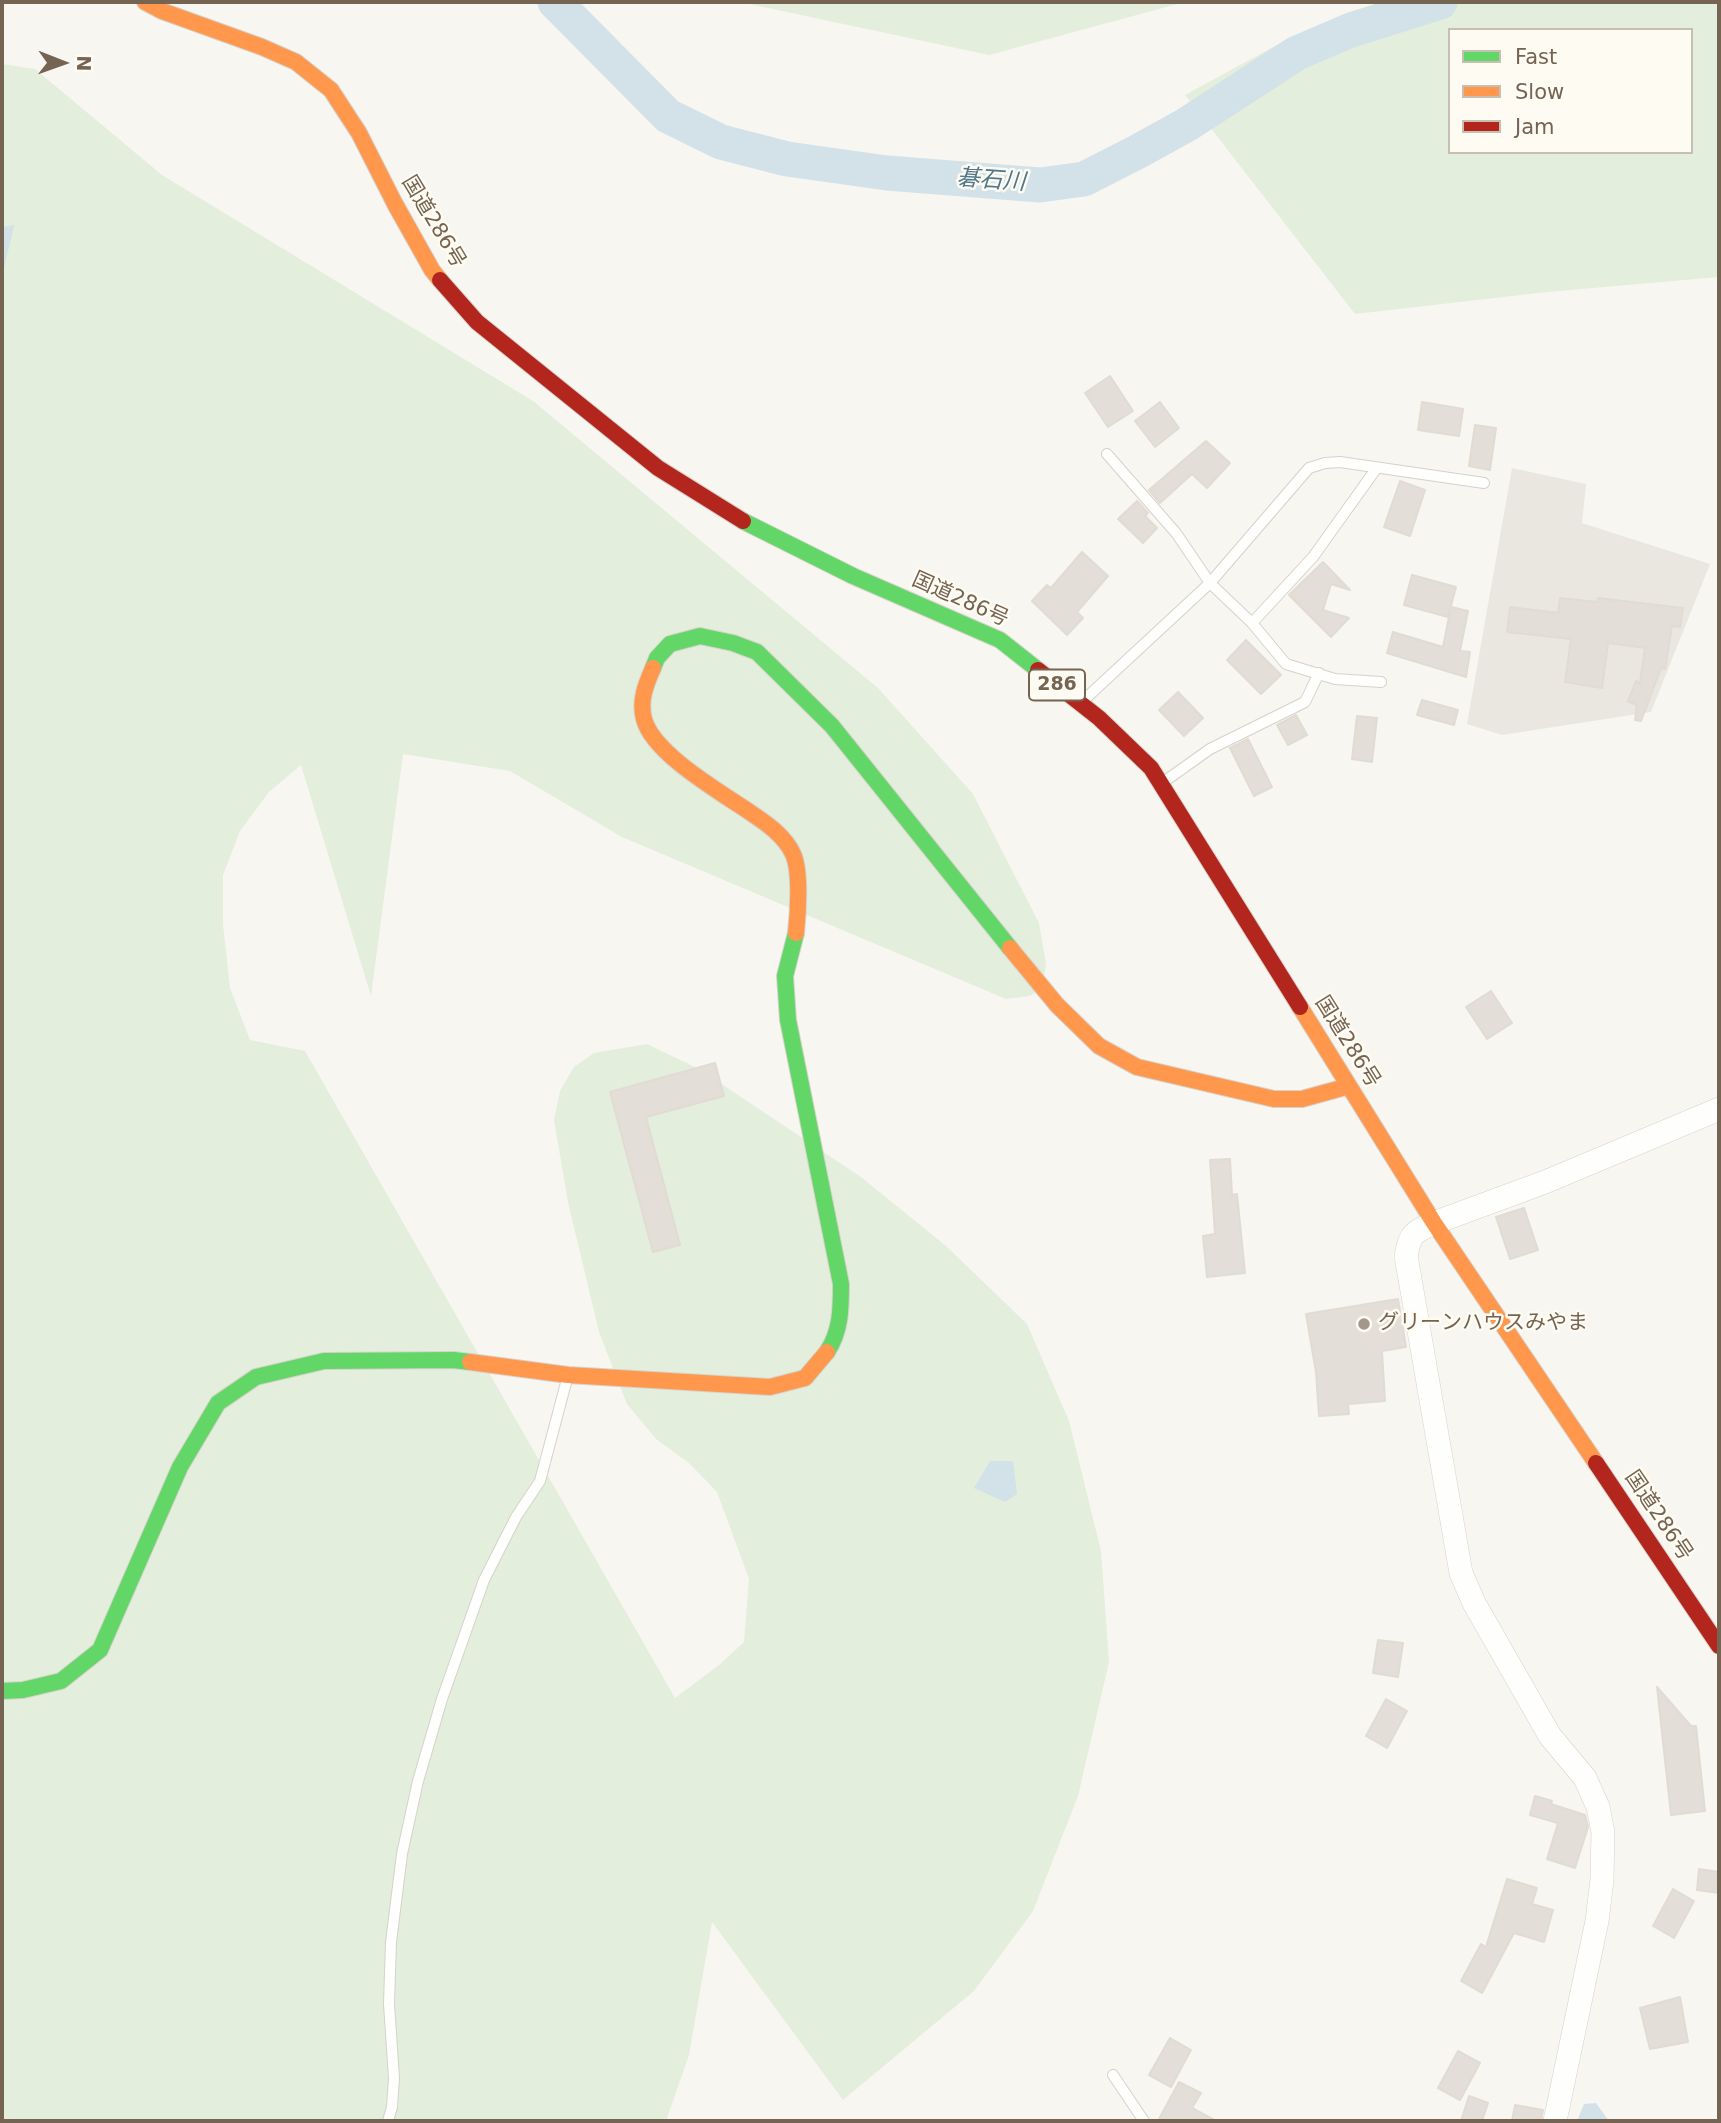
<!DOCTYPE html>
<meta charset="utf-8">
<style>
body{margin:0}
#map{position:relative;width:1721px;height:2123px;overflow:hidden;background:#f8f6f0;font-family:"DejaVu Sans",sans-serif}
canvas{display:block}
.frame{position:absolute;inset:0;border:4px solid #756451;pointer-events:none}
.legend{position:absolute;left:1448px;top:28px;width:245px;height:126px;box-sizing:border-box;background:#fefbf3;border:2px solid #c7bfb2;margin:0;padding:9px 12px;list-style:none;font-size:21px;color:#756451}
.legend li{display:flex;align-items:center;gap:14px;height:35px}
.legend b{width:35px;border:2px solid #c7bfb2}
.north{position:absolute;left:28px;top:28px;width:70px;height:70px;-webkit-text-stroke:5px #fefbf3;paint-order:stroke;rotate:91deg;font-size:19px;font-weight:700;line-height:28px;text-align:center;color:#756451}
.north::after{content:'';display:block;margin:auto;width:24px;height:32px;background:#756451;clip-path:polygon(50% 0,100% 100%,50% 72%,0 100%)}
</style>
<div id="map">
<canvas width="1721" height="2123"></canvas>
<div class="frame"></div>
<ul class="legend">
<li><b style="height:9px;background:#63d668"></b>Fast</li>
<li><b style="height:9px;background:#ff974d"></b>Slow</li>
<li><b style="height:9px;background:#b3261e"></b>Jam</li>
</ul>
<div class="north">N</div>
</div>
<script>
const ctx = document.querySelector('canvas').getContext('2d');
ctx.lineJoin = 'round';
function paint(path, color) { ctx.fillStyle = color; ctx.fill(path, 'evenodd'); }
function stroke(path, color, width, dash) { ctx.strokeStyle = color; ctx.lineWidth = width; ctx.lineCap = dash ? 'butt' : 'round'; ctx.setLineDash(dash || []); ctx.stroke(path); }
function label(font, color, halo, rows, align = 'center') {
  ctx.font = font + ' "DejaVu Sans","Noto Sans JP",sans-serif'; ctx.lineWidth = 5; ctx.setLineDash([]); ctx.textBaseline = 'middle'; ctx.strokeStyle = halo; ctx.fillStyle = color; for (const [text, x, y, turn = 0] of rows) {
    ctx.save(); ctx.translate(x, y); ctx.rotate((+turn || 0) * Math.PI / 180); ctx.textAlign = isNaN(turn) ? turn : align; if (halo) ctx.strokeText(text, 0, 0); ctx.fillText(text, 0, 0); ctx.restore();
  }
}
paint(new Path2D(`
 M1512,468L1586,484L1582,523L1710,564L1651,712L1502,735L1467,724Z`), '#eae7e0');
paint(new Path2D(`
 M740,2H1185L989,55Z
 M1440,2H1719V277L1547,292L1355,314L1185,95L1297,34ZM1450,30H1691V152H1450Z
 M2,64L35,69L162,175L533,401L878,688L973,794L1039,923L1046,964L1042,988L1030,996L1006,999L622,837L510,771L403,754L371,996L301,765L269,792L240,831L223,875V924L230,988L250,1040L305,1051L675,1698L719,1665L744,1642L749,1579L717,1492L689,1463L656,1439L627,1404L599,1332L568,1202L554,1120L560,1091L574,1067L594,1053L647,1044L699,1069L861,1177L946,1246L1027,1324L1069,1421L1101,1551L1109,1662L1078,1796L1033,1911L974,1991L843,2100L712,1922L689,2055L666,2121H2Z`), '#e4eedc');
paint(new Path2D(`
 M14,225V226L2,276V227Z
 M990,1461H1013L1017,1494L1005,1502L974,1488Z
 M1596,2103L1609,2121H1577L1584,2104Z`), '#d2e2e8');
stroke(new Path2D(`
 M555,2L668,116L721,142L787,159L887,173L1040,185L1084,179L1137,152L1186,125L1297,53L1351,30L1440,2`), '#d2e2e8', 35);
const building = new Path2D(`
 M1110,376L1133,411L1108,427L1085,393Z
 M1160,402L1179,428L1155,447L1135,421Z
 M1422,402L1463,409L1459,436L1418,430Z
 M1475,425L1496,428L1490,470L1469,466Z
 M1206,441L1230,463L1207,488L1192,474L1160,503L1149,490Z
 M1400,481L1425,490L1410,536L1384,527Z
 M1137,501L1148,513L1145,516L1157,528L1143,543L1118,519Z
 M1082,552L1108,576L1077,612L1083,618L1067,635L1032,601L1047,585L1051,588Z
 M1323,562L1350,590L1331,584L1323,610L1349,618L1331,637L1289,595Z
 M1412,575L1456,587L1448,617L1404,605Z
 M1560,598L1597,602L1598,598L1683,608L1680,627L1672,626L1665,669L1661,668L1641,721L1635,720L1637,705L1628,701L1636,681L1640,683L1645,648L1608,643L1602,688L1565,682L1571,639L1507,632L1510,607L1558,613Z
 M1451,607L1468,611L1460,651L1470,652L1466,677L1387,653L1393,632L1443,647Z
 M1246,640L1281,675L1261,694L1227,660Z
 M1178,692L1203,718L1184,736L1159,710Z
 M1422,700L1458,710L1454,725L1417,715Z
 M1296,715L1307,735L1288,745L1277,725Z
 M1357,716L1377,718L1372,762L1352,759Z
 M1248,739L1272,787L1254,796L1230,748Z
 M1491,991L1512,1023L1487,1039L1466,1007Z
 M715,1063L724,1096L646,1117L680,1245L653,1252L610,1092Z
 M1230,1159L1232,1195L1237,1194L1245,1273L1207,1277L1203,1236L1215,1234L1210,1160Z
 M1524,1208L1538,1250L1510,1259L1496,1217Z
 M1398,1299L1406,1347L1382,1351L1385,1401L1348,1404L1349,1414L1319,1416L1316,1372L1306,1314Z
 M1378,1640L1403,1643L1398,1677L1373,1673Z
 M1657,1687L1691,1726H1696L1705,1811L1671,1815Z
 M1386,1699L1407,1711L1387,1748L1366,1736Z
 M1535,1796L1552,1801L1551,1804L1585,1815L1588,1827L1575,1868L1547,1859L1558,1823L1530,1815Z
 M1699,1869L1719,1872V1893L1697,1890Z
 M1507,1879L1537,1888L1532,1904L1553,1910L1544,1942L1514,1933L1482,1993L1461,1981L1481,1944L1486,1947Z
 M1673,1889L1694,1901L1674,1938L1653,1926Z
 M1680,1997L1688,2042L1650,2049L1640,2008Z
 M1170,2038L1191,2050L1171,2087L1149,2075Z
 M1458,2051L1480,2063L1460,2100L1438,2088Z
 M1179,2082L1201,2093L1192,2108L1216,2121H1158Z
 M1469,2096L1488,2103L1482,2121H1461Z
 M1515,2105L1543,2110L1541,2121H1512Z`);
paint(building, '#e3ded7');
stroke(building, '#e0dbd3', 2);
const lane = new Path2D(`
 M1107,454L1176,533L1210,583L1252,623L1286,664L1335,679L1381,682
 M1252,623L1313,557L1376,469
 M1086,698L1210,583L1309,468L1325,463L1340,462L1484,483
 M1165,781L1210,749L1305,702L1319,673
 M1113,2075L1144,2121
 M388,2121L392,2107L394,2078L389,2004L391,1942L402,1854L418,1781L442,1699L484,1580L516,1517L540,1481L567,1379`);
const street = new Path2D(`
 M1555,2121L1597,1921L1602,1880L1603,1832L1598,1807L1585,1778L1550,1736L1474,1603L1461,1573L1406,1256C1410,1233 1414,1232 1434,1223L1545,1182L1719,1109`);
const fast = new Path2D(`
 M743,521L853,576L1000,640L1038,670
 M653,668L657,658L670,644L700,636L733,643L757,652L832,726L1010,948
 M796,933L785,976L788,1020L841,1284C841,1308 841,1331 827,1352
 M2,1691L23,1690L61,1681L100,1650L180,1467L218,1403L256,1377L324,1361L453,1360L470,1362`);
const slow = new Path2D(`
 M145,2L162,11L262,47L296,62L331,90L359,133L395,204L432,270L440,280
 M653,668C646,684 639,701 644,719C653,754 722,793 751,813C766,823 785,836 793,854C801,871 798,914 796,933
 M1010,948L1057,1005L1099,1046L1137,1067L1274,1099H1302L1349,1086
 M1300,1007L1434,1223L1596,1463
 M470,1362L568,1375L770,1387L805,1378L827,1352`);
const jam = new Path2D(`
 M440,280L477,322L658,468L743,521
 M1038,670L1099,718L1151,768L1300,1007
 M1596,1463L1719,1646`);
stroke(lane, '#d6d2cb', 12);
stroke(street, '#d6d2cb', 24);
stroke(fast, '#d6d2cb', 18);
stroke(slow, '#d6d2cb', 18);
stroke(jam, '#d6d2cb', 18);
stroke(lane, '#fefefd', 10);
stroke(street, '#fefefd', 23);
stroke(fast, '#63d668', 16);
stroke(slow, '#ff974d', 16);
stroke(jam, '#b3261e', 16);
for (const [x, y, r, color] of [
 [1364,1324,7,"#a39789"]
]) { const dot = new Path2D(); dot.arc(x, y, r, 0, 2 * Math.PI); ctx.fillStyle = color; ctx.fill(dot); stroke(dot, '#fefbf3', 2.5); }
for (const [x, y, w] of [
 [1057,685,56]
]) { const box = new Path2D(); box.roundRect(x - w / 2, y - 15.5, w, 31, 5); ctx.fillStyle = '#fefbf3'; ctx.fill(box); stroke(box, '#756451', 2); }
label('bold 19px', '#756451', null, [
 ["286",1057,685]
]);
label('21px', '#756451', '#fefbf3', [
 ["国道286号",433,222,59],
 ["国道286号",960,600,24],
 ["国道286号",1347,1042,58],
 ["国道286号",1658,1516,56]
]);
label('21px', '#756451', '#fefbf3', [
 ["グリーンハウスみやま",1378,1324]
], 'left');
label('italic 23px', '#50788c', '#fefbf3', [
 ["碁石川",991,181,4]
]);
</script>
